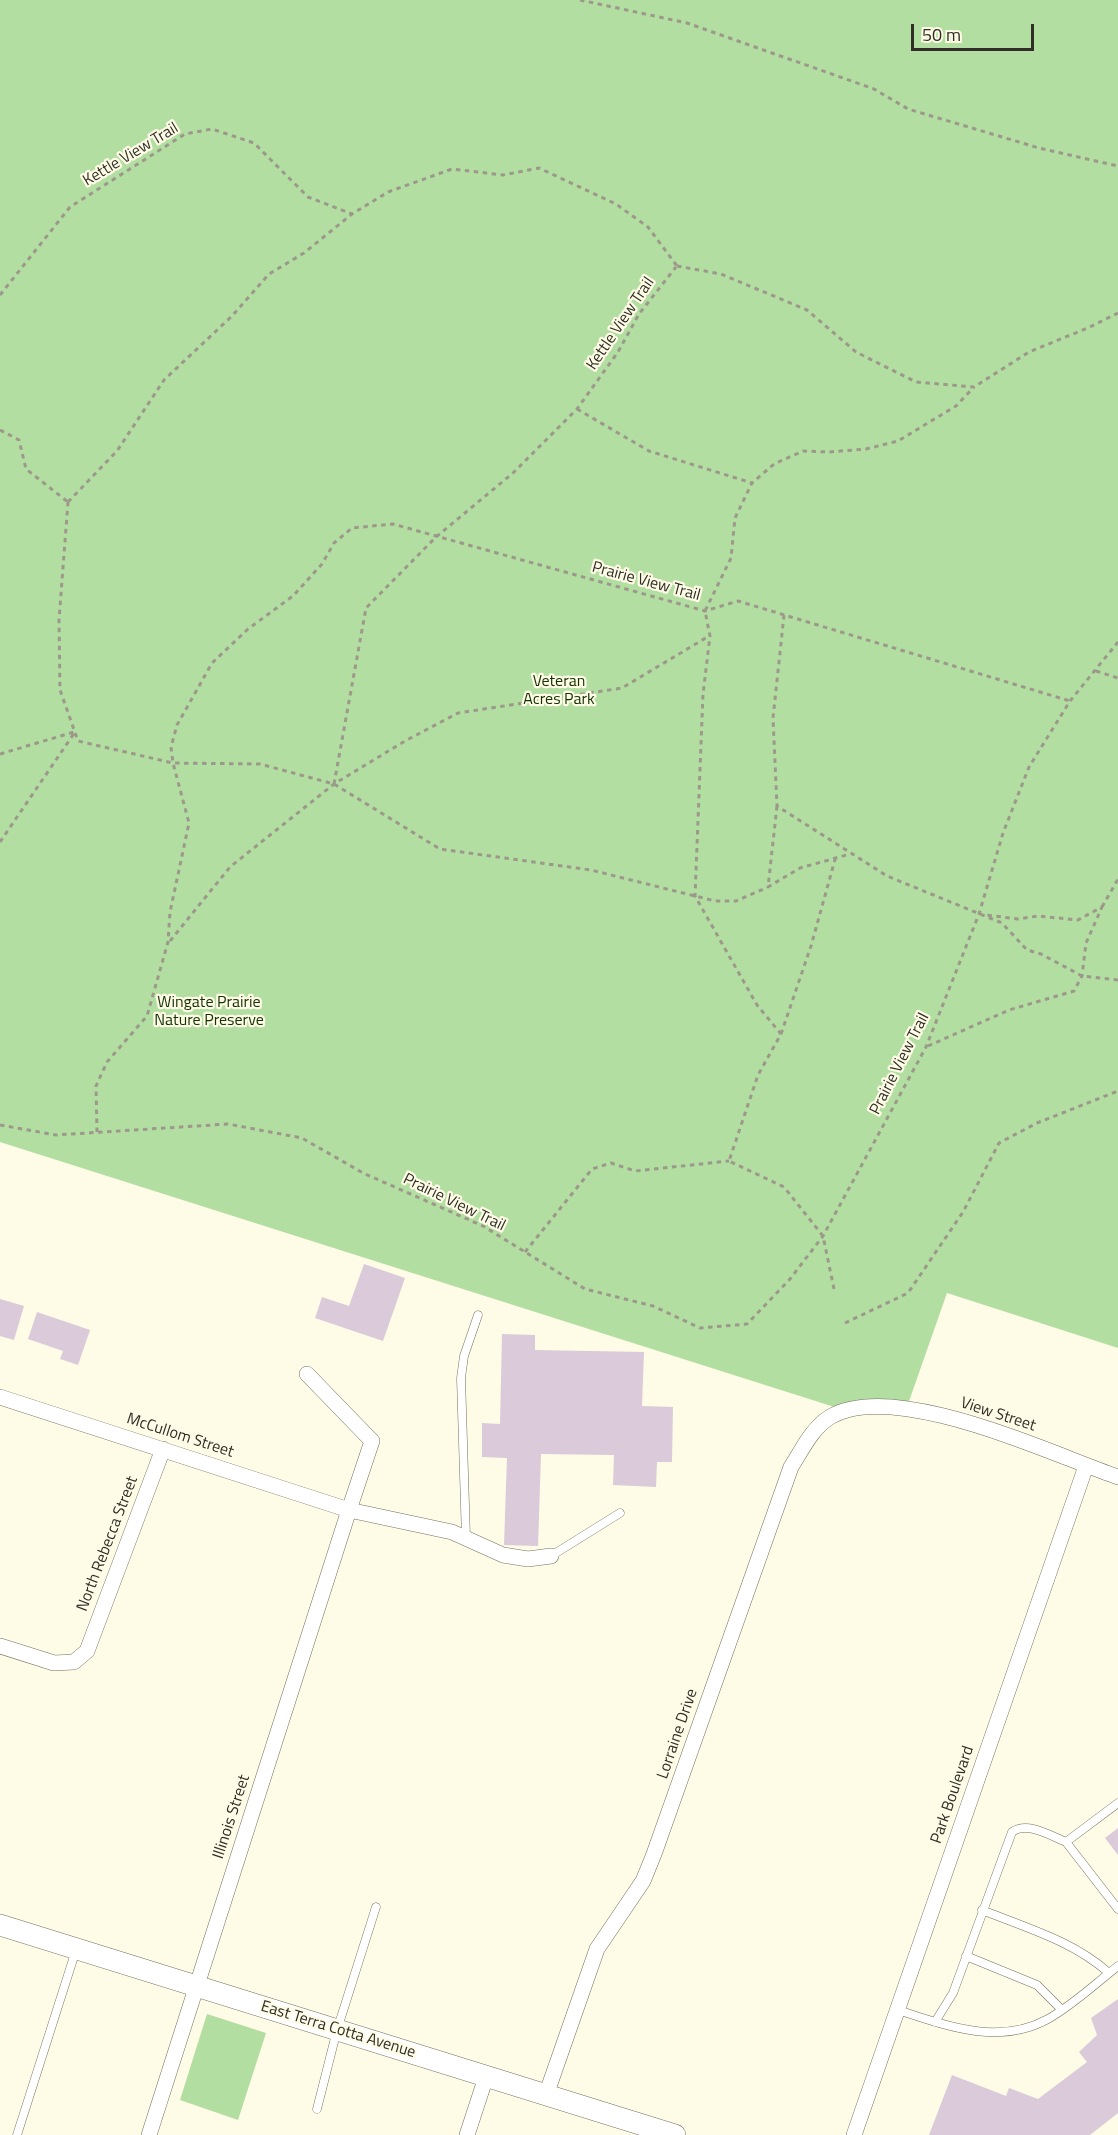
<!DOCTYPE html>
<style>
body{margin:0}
#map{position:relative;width:1118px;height:2135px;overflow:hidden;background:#fefbe6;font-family:"Titillium Web",sans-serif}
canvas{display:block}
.scale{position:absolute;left:911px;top:24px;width:123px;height:27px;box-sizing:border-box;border:3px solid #302e27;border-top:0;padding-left:8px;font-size:18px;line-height:21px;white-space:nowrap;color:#302e27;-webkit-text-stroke:4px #fefbe6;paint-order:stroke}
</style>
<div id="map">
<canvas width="1118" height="2135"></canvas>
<div class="scale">50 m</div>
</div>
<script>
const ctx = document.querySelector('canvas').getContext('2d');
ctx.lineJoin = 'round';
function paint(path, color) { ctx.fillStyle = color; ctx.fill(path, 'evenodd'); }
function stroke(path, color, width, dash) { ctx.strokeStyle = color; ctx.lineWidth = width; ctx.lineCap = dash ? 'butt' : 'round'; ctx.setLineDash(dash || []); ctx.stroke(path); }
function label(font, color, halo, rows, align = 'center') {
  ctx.font = font + ' "Titillium Web",sans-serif'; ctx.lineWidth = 4.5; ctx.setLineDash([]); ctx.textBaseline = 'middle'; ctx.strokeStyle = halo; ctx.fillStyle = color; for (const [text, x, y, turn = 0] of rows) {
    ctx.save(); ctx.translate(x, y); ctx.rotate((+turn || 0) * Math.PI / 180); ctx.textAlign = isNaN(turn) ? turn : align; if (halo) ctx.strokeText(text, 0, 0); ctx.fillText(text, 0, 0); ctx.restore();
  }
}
paint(new Path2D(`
 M0,0H1118V1348L947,1293L907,1407L847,1411L0,1142Z
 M207,2014L266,2033L238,2120L180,2100Z`), '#b3dea2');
paint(new Path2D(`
 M364,1264L405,1278L383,1341L315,1318L322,1297L349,1306Z
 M0,1299L24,1306L14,1340L0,1336Z
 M37,1312L90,1330L78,1365L60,1359L63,1351L28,1339Z
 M502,1334L535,1335V1350L644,1352L642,1406L673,1407L672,1462H657L656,1487L613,1485L614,1455L541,1454L538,1546L504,1545L507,1458L482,1457V1423L500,1424Z
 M1118,1828V1855L1105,1838Z
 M1118,1999V2113L1090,2135H929L952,2075L1006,2096L1009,2088L1038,2099L1087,2062L1079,2052L1097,2035L1091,2018Z`), '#dbcad9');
const service = new Path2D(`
 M466,1538L461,1378L464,1356L478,1315
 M551,1556L620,1513
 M1118,1803L1066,1842L1118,1909
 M982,1910C1027,1928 1073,1941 1109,1973
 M966,1956L1037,1985L1062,2010
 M898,2010C947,2026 999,2046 1048,2019C1073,2005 1095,1984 1118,1966
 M935,2022L953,1993L1012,1832C1028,1821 1051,1836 1066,1842
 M317,2109L337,2030L376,1907
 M17,2135L76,1950`);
const minor = new Path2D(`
 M307,1374L372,1441L349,1510L452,1532L503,1555L528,1559L551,1556
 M0,1397L349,1510L149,2135
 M0,1646L54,1663L74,1662L87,1651L163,1449
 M546,2095L597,1949L643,1881L654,1854L791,1467C802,1450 812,1428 830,1417C894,1379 1051,1454 1118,1477
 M467,2135L486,2077
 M854,2135L1086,1466`);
const secondary = new Path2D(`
 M0,1925L675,2135`);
stroke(service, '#74715f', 9);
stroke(minor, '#74715f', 16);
stroke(secondary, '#74715f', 22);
stroke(new Path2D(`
 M580,0L687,23L874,89L908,109L1039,148L1118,166
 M677,266L721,274L807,310L856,352L916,382L974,387L1029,352L1090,327L1118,313
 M0,295L70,207L185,134L212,129L254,143L308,197L352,214
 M577,409L649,451L752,483
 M0,430L19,440L26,469L68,502
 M68,502L59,620L60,690L78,741L173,763L260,764L334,784L440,849L591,870L715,901H736L768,887
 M68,502L117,451L164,380L232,316L269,274L304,253L352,214L388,192L452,169L503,175L539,168L616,204L648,227L677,266
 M784,615L773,718L777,806L887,876L1002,923L1027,950L1041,954L1082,976L1118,980
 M1096,671L1118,678
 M0,754L74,732
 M334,784L366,608L436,537L513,473L577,409L618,352L639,314L676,267
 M777,806L768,887L800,868L850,854
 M0,842L75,732
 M1102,907L1118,879
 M170,941L230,867L334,784L405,741L458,713L622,688L709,636
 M781,1034L811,946L836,856
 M928,1046L1009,1010L1074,991L1082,976L1086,943L1102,907L1078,920L1038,916L1018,919L986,915
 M0,1125L56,1135L228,1124L302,1138L363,1173L483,1226L585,1289L653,1306L700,1328L747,1324L790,1279L823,1236L926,1047L979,914L1003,833L1029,767L1070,701L1118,642
 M97,1132L96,1086L107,1062L147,1016L168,942L170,912L189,823L173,763L171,747L177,725L212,663L248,629L293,596L322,564L334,543L352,528L393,524L705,611L738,601L1070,701
 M525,1252L592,1169L611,1163L635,1171L729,1161
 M834,1289L823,1236L784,1187L729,1161L758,1075L781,1034L757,1005L695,896L703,694L710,636L705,611L731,558L735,518L752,483L774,464L803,451L829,452L866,449L898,441L956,406L974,387
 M845,1323L908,1293L963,1212L999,1143L1037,1123L1118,1091`), '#9c998b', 3, [4.5, 4.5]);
stroke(service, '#fff', 8);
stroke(minor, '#fff', 15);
stroke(secondary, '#fff', 21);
label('16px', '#302e27', '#fefbe6', [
 ["Kettle View Trail",131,155,-31],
 ["Kettle View Trail",621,324,-56],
 ["Prairie View Trail",646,582,15],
 ["Prairie View Trail",900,1064,-63],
 ["Prairie View Trail",454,1203,26],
 ["View Street",998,1415,18],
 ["McCullom Street",180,1436,18],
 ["North Rebecca Street",108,1544,-69],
 ["Lorraine Drive",678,1734,-71],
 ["Park Boulevard",953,1795,-71],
 ["Illinois Street",232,1817,-72],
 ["East Terra Cotta Avenue",338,2030,17]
]);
label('16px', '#153304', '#fefbe6', [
 ["Veteran",559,682],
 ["Acres Park",559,700],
 ["Wingate Prairie",209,1003],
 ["Nature Preserve",209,1021]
]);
</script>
